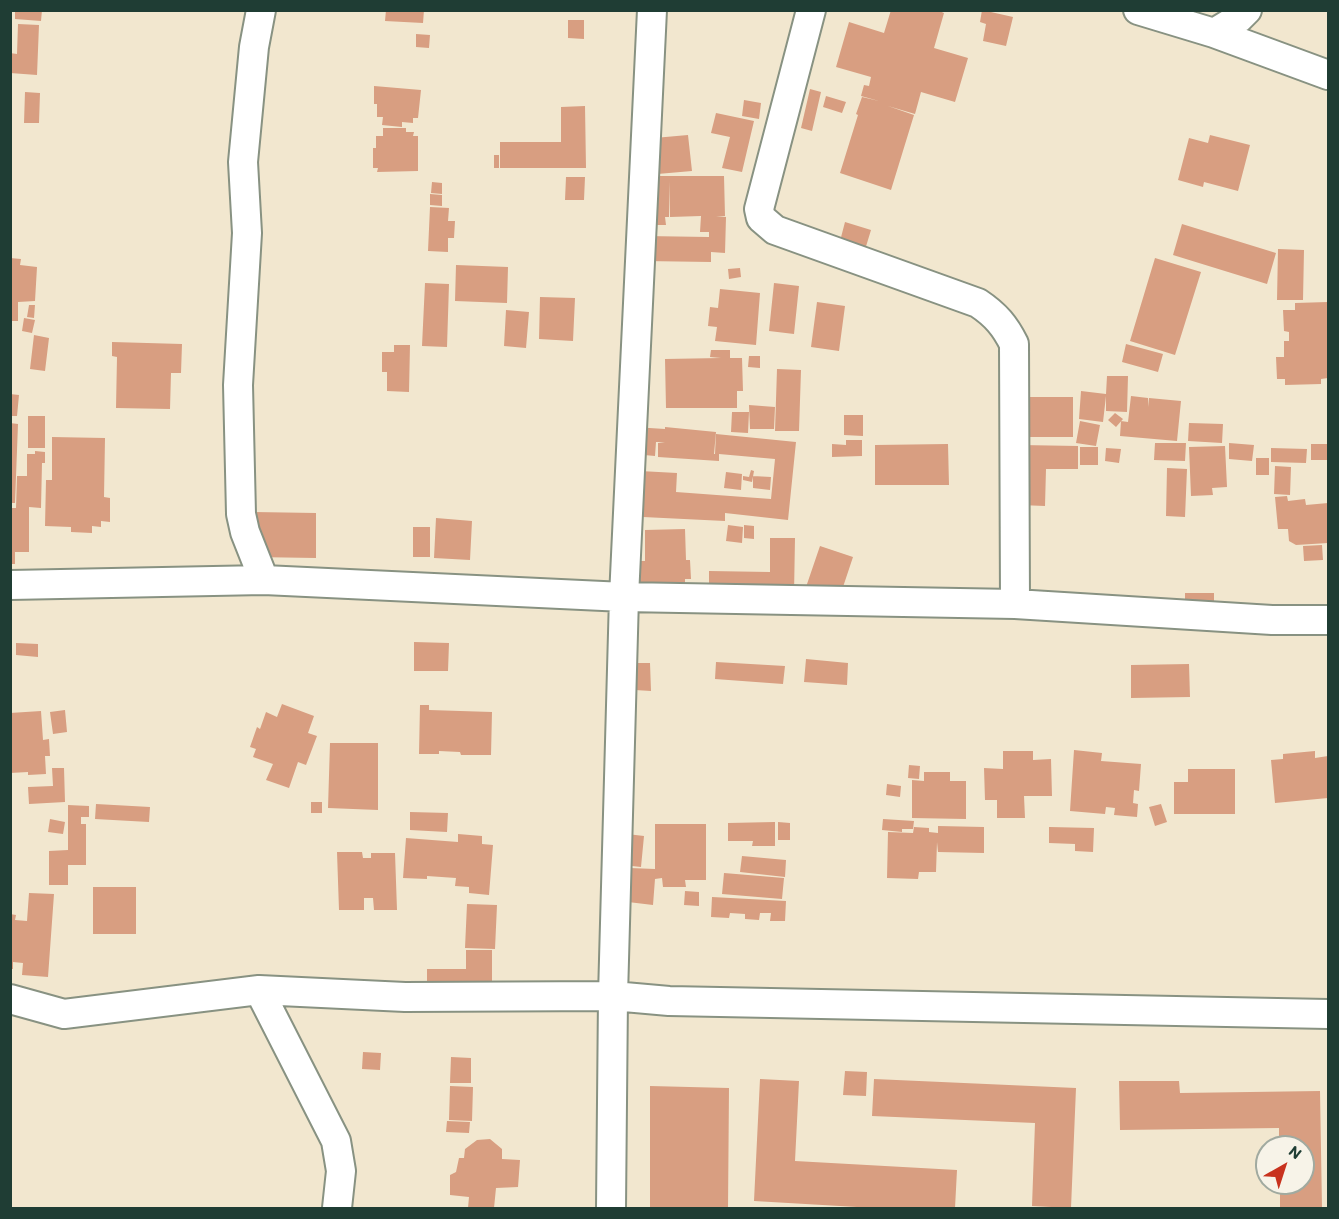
<!DOCTYPE html>
<style>
body{margin:0}
#map{position:relative;width:1339px;height:1219px;overflow:hidden;background:#f2e7cf;font-family:Itim,sans-serif}
canvas{display:block}
.frame{position:absolute;inset:0;border:12px solid #1f3d34;pointer-events:none}
.north{position:absolute;left:1255px;top:1135px;width:60px;height:60px;box-sizing:border-box;background:#f7f3e8;border:2px solid #a1aaa0;border-radius:50%;rotate:39deg;font-size:16px;font-weight:700;line-height:24px;text-align:center;color:#1f3d34}
.north::after{content:'';display:block;margin:auto;width:21px;height:27px;background:#c8321e;clip-path:polygon(50% 0,100% 100%,50% 72%,0 100%)}
</style>
<div id="map">
<canvas width="1339" height="1219"></canvas>
<div class="frame"></div>
<div class="north">N</div>
</div>
<script>
const ctx = document.querySelector('canvas').getContext('2d');
ctx.lineJoin = 'round';
function paint(path, color) { ctx.fillStyle = color; ctx.fill(path, 'evenodd'); }
function stroke(path, color, width, dash) { ctx.strokeStyle = color; ctx.lineWidth = width; ctx.lineCap = dash ? 'butt' : 'round'; ctx.setLineDash(dash || []); ctx.stroke(path); }
paint(new Path2D(`
 M15,10H42L41,21L15,19Z
 M386,10H424L423,23L385,21Z
 M891,10H937L944,13L934,48L968,58L955,102L921,92L915,114L888,106L914,115L891,190L840,173L858,115L856,114L862,97L879,101L861,96L864,85L869,86L871,77L836,67L849,22L884,33Z
 M982,10L1013,17L1006,46L983,41L986,24L980,22Z
 M568,20H584V39L568,38Z
 M18,24L39,25L37,75L10,73V53L17,54Z
 M416,34L430,35L429,48L416,47Z
 M374,86L421,90L418,118H413V123L402,122V127L382,125L383,117H377V104H374Z
 M810,89L821,92L812,131L801,128Z
 M25,92L40,93L39,123H24Z
 M826,96L846,102L842,113L823,107Z
 M744,100L761,103L759,119L742,116Z
 M585,106L586,168H500V142H561V107Z
 M716,113L754,121L742,172L722,168L730,137L711,133Z
 M383,128H406V132H414L413,136H418V171L377,172L378,168H373V148H376V136H383Z
 M688,135L692,171L646,175L643,139Z
 M1210,135L1250,145L1238,191L1204,182L1203,187L1178,180L1189,138L1208,143Z
 M494,155H499V168H494Z
 M639,176H724L725,216H716L726,217L725,253L711,252V262L644,261L645,236L709,237V232H700L701,216L670,217L669,181V217H665L666,225H640Z
 M566,177H585L584,200H565Z
 M432,182L442,183V194L431,193Z
 M430,194L442,195V206L430,205Z
 M430,207L449,208L448,221H455L454,238H448V252L428,251Z
 M845,222L871,230L864,253L839,245Z
 M1182,224L1276,253L1267,284L1173,255Z
 M1278,249L1304,250L1303,300H1277Z
 M10,258L21,259L20,265L37,267L35,301L18,302V321H10Z
 M1155,258L1201,272L1175,355L1130,341Z
 M456,265L508,267L507,303L455,301Z
 M740,268L741,277L729,279L728,269Z
 M425,283L449,284L447,347L422,346Z
 M774,283L799,286L794,334L769,331Z
 M720,289L760,293L756,345L715,341L717,327L708,326L710,307L718,308Z
 M540,297L575,298L573,341L539,339Z
 M817,302L845,306L839,351L811,347Z
 M1328,302V378L1321,379V384L1285,385V379H1277L1276,357H1284V341H1289V332L1284,331L1283,310H1295V303Z
 M29,305H35L34,318L27,317Z
 M506,310L529,312L526,348L504,346Z
 M24,318L35,320L32,333L22,331Z
 M34,335L49,338L45,371L30,369Z
 M112,342L182,344L181,373H171L170,409L116,408L117,357L112,356Z
 M1126,344L1163,354L1158,372L1122,362Z
 M394,345H410L409,392L387,391V372H382V352H394Z
 M711,350H730V358H742L743,391H737V408H666L665,359L721,358L710,357Z
 M749,356H760V368L748,367Z
 M777,369L801,370L799,431H775Z
 M1107,376H1128L1127,412L1106,411V396L1103,422L1079,419L1081,391L1106,394Z
 M10,394L19,395L17,416H10Z
 M1131,396L1148,398V407L1149,398L1181,401L1177,441L1120,436L1121,421L1128,422Z
 M1024,397H1073V437H1024Z
 M749,405L775,407L774,429H750Z
 M732,412H749L748,433L731,432Z
 M1115,413L1123,419L1116,427L1108,420Z
 M844,415H863V436L844,435Z
 M28,416H45V448H28Z
 M1080,421L1100,425L1096,446L1076,443Z
 M10,423L18,424L15,503H10Z
 M1189,423L1223,424L1222,443L1188,441Z
 M634,427L665,429V427L716,432L714,454H715L716,434L796,442L788,520L725,513V521L643,517L644,500L638,499L640,471L677,473L676,492L771,499L775,459L719,454V461L658,457V443L665,442H656L655,456L644,455Z
 M52,437L105,438L104,497L110,498V522L101,521V527L92,526V533L71,532V527L45,526L46,480H52Z
 M846,440H862V456L832,457V444L846,445Z
 M1155,443H1186L1185,461L1154,460Z
 M1229,443L1254,445L1252,461L1229,459Z
 M948,444L949,485H875V445Z
 M1311,444H1328V460H1311Z
 M1021,445L1078,446V469H1046L1045,506L1020,505Z
 M1225,446L1227,487L1212,488L1213,495L1191,496L1189,447Z
 M1080,447H1098V465H1080Z
 M1106,448L1121,449L1119,463L1105,461Z
 M1271,448L1307,449L1306,463L1271,462Z
 M35,451L45,452V463H42L41,508L29,507V552H15V564H10V508H16L17,476H27V454H35Z
 M1256,458H1269V475H1256Z
 M1275,466L1291,467L1290,495L1274,494Z
 M1167,468L1187,469L1185,517L1166,516Z
 M751,470L754,471L752,482L743,480V476L749,477Z
 M726,472L742,474L741,490L724,488Z
 M753,476L771,477L770,490L753,488Z
 M1287,496L1288,501L1305,499L1306,505L1328,503V543L1296,545L1289,541L1288,529H1278L1275,497Z
 M254,512L316,513V558L254,557Z
 M436,518L472,521L470,560L434,558Z
 M728,525L743,527L742,543L726,541Z
 M744,525L754,526V539L744,538Z
 M413,527H430V557H413Z
 M685,529L686,560H690L691,579H685V590L637,591V561H645V530Z
 M770,538H795L794,594L709,591V571L770,572Z
 M1322,545L1323,560L1304,561L1303,546Z
 M820,546L853,557L839,599L806,587Z
 M1185,593H1214V619H1185Z
 M414,642L449,643L448,671H414Z
 M16,643L38,644V657L16,655Z
 M806,659L848,663L847,685L804,682Z
 M716,662L785,666L783,684L715,679Z
 M635,663H650L651,691L635,690Z
 M1189,664L1190,697L1131,698V665Z
 M282,704L314,716L308,733L317,736L306,765L298,762L289,788L266,780L273,764L253,757L256,749L250,747L257,727L260,729L266,712L277,717Z
 M420,705H429V710L492,712L491,755H461L460,752L439,751V754H419Z
 M65,710L67,732L53,734L50,712Z
 M41,711L43,740L49,739L50,756H45L46,774L28,775V772L10,773V713Z
 M330,743H378V810L328,808Z
 M1074,750L1102,753L1101,761L1141,764L1139,791L1134,790L1133,803L1138,804L1137,817L1114,815L1115,808L1106,807L1105,814L1070,811Z
 M1003,751H1033V760L1051,759L1052,796H1024L1025,818H997V800H985L984,768L1003,769Z
 M1315,751V758L1328,756V798L1275,803L1271,760L1283,759V754Z
 M909,765L920,766L919,779L908,778Z
 M52,768H64L65,802L29,804L28,787L53,786Z
 M1188,769H1235V814H1174V782H1188Z
 M924,772H950V781H966V819L912,818V780L924,781Z
 M887,784L901,786L900,797L886,795Z
 M311,802H322V813H311Z
 M96,804L150,807L149,822L95,819Z
 M1161,804L1167,822L1155,826L1149,807Z
 M68,805L89,806V817H81V824H86V865H68V885H49V851L68,850Z
 M410,812L448,813L447,832L410,830Z
 M50,819L65,822L63,834L48,832Z
 M883,819L914,821L913,829H902V832L882,830Z
 M775,822V846H752L753,841H728V823Z
 M778,822L790,823V840H778Z
 M655,824H706V880H685L686,887H663L662,878L655,879L653,905L628,902L630,868L655,869Z
 M938,826L984,827V853L938,852L937,842L936,872H919L918,879L887,878L888,832L913,833L914,827L929,828V832L938,833Z
 M1049,827L1094,828L1093,852L1075,851V844L1049,843Z
 M458,834L482,836V844L493,845L489,895L469,893V887L455,886L456,878L427,876V879L403,878L406,838L458,842Z
 M627,834L644,836L641,867L623,865Z
 M337,852H362L363,858H371V853H395L397,910H374L373,898H364V910H339Z
 M742,856L786,860L785,877L740,872Z
 M724,873L784,878L782,899L722,894Z
 M93,887H136V934H93Z
 M685,891L699,892V906L684,905Z
 M29,893L54,894L48,977L22,975L23,963L13,962V969H10V914L16,915L15,920L27,921Z
 M712,897L786,901L785,921H770L771,913H760L759,920L745,919V914L730,913L729,918L711,917Z
 M467,904L497,905L495,949L465,948Z
 M466,950H492V992L427,1000V969H466Z
 M363,1052L381,1053L380,1070L362,1069Z
 M451,1057L471,1058V1083H450Z
 M845,1071L867,1072L866,1096L843,1095Z
 M760,1079L799,1081L795,1161L957,1170L955,1208H874L754,1201Z
 M874,1079L1076,1088L1071,1208L1032,1206L1035,1123L872,1116Z
 M1119,1081H1179L1180,1093L1320,1091L1322,1208H1280V1183H1303V1147H1279V1128L1120,1130Z
 M450,1086L473,1087L472,1121L449,1120Z
 M650,1086L729,1088L728,1208H650Z
 M447,1121L470,1122L469,1133L446,1132Z
 M490,1139L502,1149V1159L520,1160L518,1187L496,1188L494,1208H468L469,1197L450,1195V1175L456,1172L459,1158H464L465,1149L477,1140Z`), '#d89e81');
const minor = new Path2D(`
 M261,10L254,47L243,162L247,233L238,385L241,514L245,532L264,580
 M811,10L759,209L761,218L775,230L978,303C996,315 1005,326 1014,344L1015,604
 M1138,10L1214,33L1328,75
 M1214,33L1239,18L1247,10
 M10,585L264,580L624,597L1015,604L1272,620H1328
 M259,990L336,1141L341,1171L337,1208
 M10,999L64,1014L259,990L405,997L613,996L669,1001L1328,1014
 M611,1208L613,996L624,597L652,10`);
stroke(minor, '#889282', 32);
stroke(minor, '#fff', 28);
</script>
